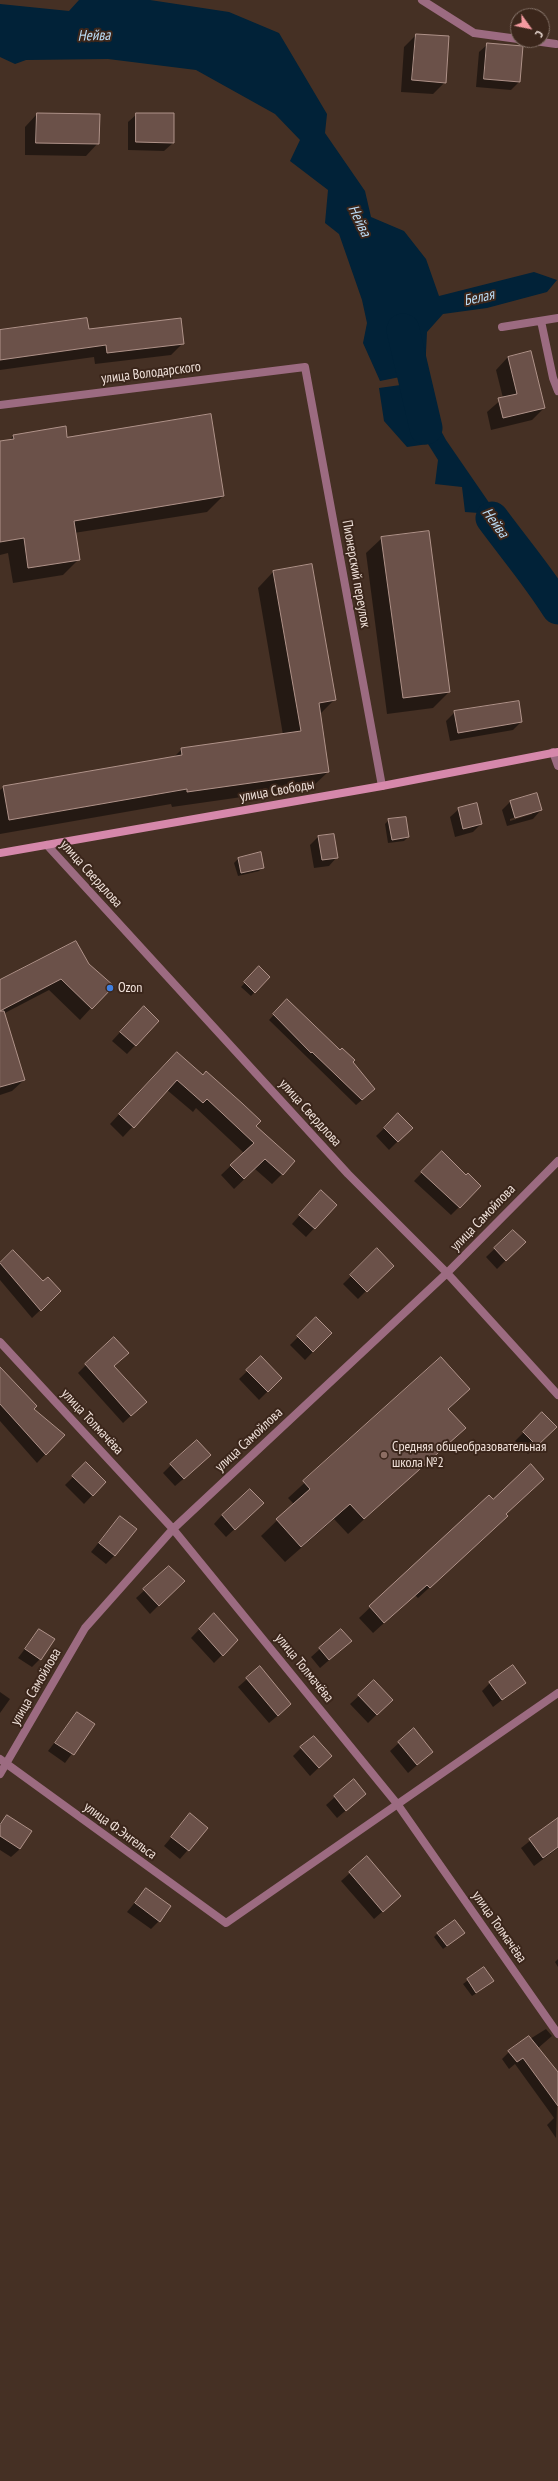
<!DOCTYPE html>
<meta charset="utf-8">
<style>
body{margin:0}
#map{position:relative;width:558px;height:2481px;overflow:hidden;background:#453024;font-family:"PT Sans Narrow",sans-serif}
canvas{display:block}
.north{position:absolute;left:510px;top:8px;width:40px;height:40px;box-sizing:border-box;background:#3b261b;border:1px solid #837167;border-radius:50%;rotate:123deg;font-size:11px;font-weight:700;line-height:16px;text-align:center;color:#f0e1da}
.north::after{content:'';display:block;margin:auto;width:14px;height:18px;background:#f49aa0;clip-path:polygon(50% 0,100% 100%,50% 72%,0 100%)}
</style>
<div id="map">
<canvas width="558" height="2481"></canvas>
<div class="north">С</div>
</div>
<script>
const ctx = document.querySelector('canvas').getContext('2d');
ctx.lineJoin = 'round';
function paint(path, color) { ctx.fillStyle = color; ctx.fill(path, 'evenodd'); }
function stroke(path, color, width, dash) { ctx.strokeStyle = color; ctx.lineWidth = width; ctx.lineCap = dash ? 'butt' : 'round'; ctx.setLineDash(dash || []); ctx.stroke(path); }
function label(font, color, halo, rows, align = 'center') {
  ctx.font = font + ' "PT Sans Narrow",sans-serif'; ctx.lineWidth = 4; ctx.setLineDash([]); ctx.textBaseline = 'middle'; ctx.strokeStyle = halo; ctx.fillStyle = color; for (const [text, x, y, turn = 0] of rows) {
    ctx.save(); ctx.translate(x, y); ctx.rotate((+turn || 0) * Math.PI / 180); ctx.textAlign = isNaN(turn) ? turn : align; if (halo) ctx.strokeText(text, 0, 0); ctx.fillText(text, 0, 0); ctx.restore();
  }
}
paint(new Path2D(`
 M79,0H150L229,12L279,33L327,114L325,133L365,191L371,217L404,231L426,259L439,296L534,272L557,280L547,292L487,308L443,314L427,332L425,372L380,381L363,343L367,323L362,300L339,234L325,223L328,190L290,161L300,140L275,114L196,70L108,59L26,60L15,64L0,57V4L69,11Z
 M415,383L446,440L523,552L504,556L488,537L491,522L479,513L465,512L462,487L435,484L438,460L428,444L407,447L384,421L379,388Z
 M552,576L558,582V610L549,609L539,578Z`), '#012238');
paint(new Path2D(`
 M416,35L445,82L433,94L401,92L404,47Z
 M488,44L519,82L511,90L476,87L479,52Z
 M37,114L98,143L86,156L25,155V127Z
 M137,114L173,143L164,151L128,150V122Z
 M88,330L183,343L171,355L95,364L94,357L0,370V331Z
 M508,357L544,408L532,420L491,430L487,412L503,398L496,370Z
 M13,436L66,438L223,496L207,512L74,533L79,559L63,575L13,583L8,553L0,555V442L9,441Z
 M382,538L449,692L433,708L387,714L366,553Z
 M273,572L335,699L320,714L328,772L312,787L172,807L171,804L0,834V790L4,787L174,757L182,749L283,735L258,588Z
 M455,712L521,722L513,730L450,741L446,721Z
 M510,802L541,810L533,819L507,826L502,810ZM532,812V814L510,821V819Z
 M459,809L481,824L473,832L455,837L450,817Z
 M389,820L408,837L404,841L388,843L385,824Z
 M318,837L337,857L329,866L314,868L310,845Z
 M238,859L263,867L259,871L238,876L234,863Z
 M76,942L91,1008L80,1020L49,990L3,1014L24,1080L12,1091L0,1095V982Z
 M259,968L269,977L251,996L241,987Z
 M287,1001L352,1062L369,1094L356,1105L269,1020Z
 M135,1016L158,1021L127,1054L112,1041Z
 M167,1063L255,1126L282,1174L272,1184L255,1169L234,1189L221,1175L244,1153L196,1108L193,1112L167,1090L123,1137L110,1124Z
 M398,1115L411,1128L389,1150L376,1136Z
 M442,1152L466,1176L480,1186L451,1215L414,1181Z
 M313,1200L336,1205L306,1237L292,1224Z
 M513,1231L524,1242L497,1269L486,1257Z
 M377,1250L392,1265L358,1299L343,1284Z
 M13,1251L43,1283L60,1291L32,1318L0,1280V1263Z
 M316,1319L331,1333L305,1360L290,1345Z
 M261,1358L281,1378L259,1400L239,1379Z
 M441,1358L469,1389L448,1410L464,1428L348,1534L334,1519L285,1562L261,1536L294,1504L288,1498Z
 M86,1365L113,1367L137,1410L123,1423L78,1373Z
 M0,1381L63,1435L37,1463L0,1421Z
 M542,1414L555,1427L528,1454L515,1441Z
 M202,1463L175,1486L163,1473L171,1465Z
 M86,1464L105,1482L84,1504L65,1485Z
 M488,1496L505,1514L496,1527L418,1598L415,1595L373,1633L359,1618Z
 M254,1511L226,1537L214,1524L222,1515Z
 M120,1517L114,1556L106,1564L91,1552Z
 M169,1568L183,1581L150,1614L136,1598Z
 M214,1614L237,1640L214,1663L191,1638Z
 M39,1630L40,1659L32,1667L18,1658Z
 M341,1630L342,1649L320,1668L311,1657Z
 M247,1679L282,1712L269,1723L238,1687Z
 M374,1682L383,1708L368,1723L350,1704Z
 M490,1683H524L493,1707L482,1691Z
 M0,1692L10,1699L0,1713Z
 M77,1713L94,1724L65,1763L48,1751Z
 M413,1730L432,1752L408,1773L390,1751Z
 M301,1748L331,1756L310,1776L293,1756Z
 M354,1780L365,1794L337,1818L326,1805Z
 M190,1815L207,1828L180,1859L164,1846Z
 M7,1816L20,1849L11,1857L0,1850V1823Z
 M555,1821L558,1825V1848L534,1866L521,1848Z
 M367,1858L391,1904L374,1919L341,1881Z
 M146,1889L159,1921L151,1929L127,1912Z
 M438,1933H463L443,1949L434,1937Z
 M558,1959V1967L555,1962Z
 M484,1968L489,1985L472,1996L463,1984Z
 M546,2029L552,2036L537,2049L558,2074L556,2138L547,2125L554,2118L515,2064L509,2069L502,2059L509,2052Z`), '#0007');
stroke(new Path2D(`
 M403,330L426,428
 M492,518C514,548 538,576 558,608`), '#012238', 33);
const building = new Path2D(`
 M416,34L449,36L446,83L412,80Z
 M487,43L523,46L520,82L484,79Z
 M37,113L100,114L99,144L36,143Z
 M136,113H174V143L136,142Z
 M87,318L89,329L181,318L184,344L107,353L106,345L0,360V330Z
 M531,351L545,408L503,418L498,398L517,394L508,357Z
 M211,414L224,496L74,521L80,560L28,568L24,538L0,542V441L14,439L13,435L66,426L67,437Z
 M429,531L450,692L403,698L381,537Z
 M312,564L336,700L319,703L329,772L187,792V789L9,820L3,786L182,755L181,748L301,731L273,571Z
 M519,701L522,722L458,733L454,711Z
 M537,793L542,810L515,818L510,801Z
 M477,803L482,824L463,829L458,808Z
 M406,817L409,837L392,840L388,819Z
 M334,834L338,858L322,860L318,836Z
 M261,852L264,868L241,873L238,858Z
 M76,941L89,964L114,986L92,1009L61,979L0,1011V980Z
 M259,966L270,977L255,993L244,982Z
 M287,999L340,1050L342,1048L355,1060L353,1062L375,1089L362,1100L312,1052L311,1053L273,1014Z
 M144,1006L159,1021L136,1046L120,1032Z
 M0,1011H4L25,1080L0,1087Z
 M177,1052L203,1075L206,1071L243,1104L261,1121L256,1126L295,1161L283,1175L265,1159L244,1179L230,1165L254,1143L207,1099L203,1103L177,1080L134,1128L119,1114Z
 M398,1113L413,1128L398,1142L384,1128Z
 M442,1151L466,1175L468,1173L481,1186L460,1208L421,1172Z
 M321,1190L337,1205L315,1229L299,1215Z
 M513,1230L526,1242L506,1261L494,1248Z
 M377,1248L394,1266L367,1292L350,1275Z
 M13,1250L43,1281L48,1277L61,1291L41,1311L0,1263Z
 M316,1317L332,1333L313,1352L297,1336Z
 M114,1337L129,1353L114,1366L147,1402L131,1416L85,1364Z
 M261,1356L282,1378L268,1392L246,1370Z
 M441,1357L470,1389L448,1409L466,1428L364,1519L350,1504L301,1547L276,1519L310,1489L303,1481Z
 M0,1367L37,1406L34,1409L65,1435L46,1455L0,1404Z
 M542,1412L557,1427L537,1446L523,1432Z
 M197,1440L211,1455L184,1479L170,1464Z
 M86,1462L106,1482L93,1496L72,1476Z
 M531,1464L544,1479L506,1514L508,1516L430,1588L427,1585L384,1623L369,1606L489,1495L493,1499Z
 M250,1489L264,1503L235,1530L222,1515Z
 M120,1516L137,1529L115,1556L99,1543Z
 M169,1566L185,1581L159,1606L143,1589Z
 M214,1613L238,1640L223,1656L199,1629Z
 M39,1629L55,1639L41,1660L25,1649Z
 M341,1629L352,1641L329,1660L319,1648Z
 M513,1665L526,1683L502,1700L489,1682Z
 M260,1666L291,1704L278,1716L246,1678Z
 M374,1680L393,1700L377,1715L358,1695Z
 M77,1712L95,1724L74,1755L55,1743Z
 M414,1728L433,1752L417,1765L398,1742Z
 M314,1736L332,1756L319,1768L300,1747Z
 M354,1779L366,1794L346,1811L334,1796Z
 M190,1813L208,1828L189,1851L171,1837Z
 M7,1815L32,1831L20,1849L0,1836V1825Z
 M558,1818V1847L543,1858L529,1839Z
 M367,1856L401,1896L383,1912L349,1872Z
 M146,1888L171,1906L160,1922L135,1903Z
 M455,1920L465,1933L447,1946L437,1933Z
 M484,1967L494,1981L476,1993L467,1979Z
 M529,2036L558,2072V2106L523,2058L517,2062L508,2051Z`);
paint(building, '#6b5149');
stroke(building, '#af9289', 1);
stroke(new Path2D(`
 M422,0L474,33L518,39
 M527,40L556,44`), '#9c6b81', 8);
stroke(new Path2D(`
 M541,321L553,378L558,391
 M502,327L558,318
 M0,405L305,367L382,786
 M553,752L558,766
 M47,845L348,1174L447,1273L558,1395
 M0,1342L173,1529L398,1805L558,2034
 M0,1759L226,1923L558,1693
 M0,1774L85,1628L173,1529L447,1273L558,1161`), '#9c6b81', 8);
stroke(new Path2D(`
 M0,853L382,786L558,752`), '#d688ab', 8);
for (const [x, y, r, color] of [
 [110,988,4,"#3f7fe0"],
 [384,1455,4,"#8d6e63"]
]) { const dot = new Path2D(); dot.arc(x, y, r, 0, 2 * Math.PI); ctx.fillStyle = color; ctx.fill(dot); stroke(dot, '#3b261b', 1.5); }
label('14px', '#f0e1da', '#3b261b', [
 ["улица Володарского",151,373,-7],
 ["Пионерский переулок",356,574,80],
 ["улица Свободы",277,791,-10],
 ["улица Свердлова",91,874,48],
 ["улица Свердлова",310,1113,48],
 ["улица Самойлова",483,1218,-46],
 ["улица Толмачёва",92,1422,47],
 ["улица Самойлова",249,1440,-43],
 ["улица Толмачёва",304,1668,51],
 ["улица Самойлова",36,1687,-60],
 ["улица Ф.Энгельса",120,1831,36],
 ["улица Толмачёва",499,1927,55]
]);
label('14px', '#f0e1da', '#3b261b', [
 ["Ozon",118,988],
 ["Средняя общеобразовательная",392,1447],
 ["школа №2",392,1463]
], 'left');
label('italic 15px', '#bbdcf5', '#3b261b', [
 ["Нейва",94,36,-2],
 ["Нейва",359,221,64],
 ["Белая",479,298,-13],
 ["Нейва",495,523,54]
]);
</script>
